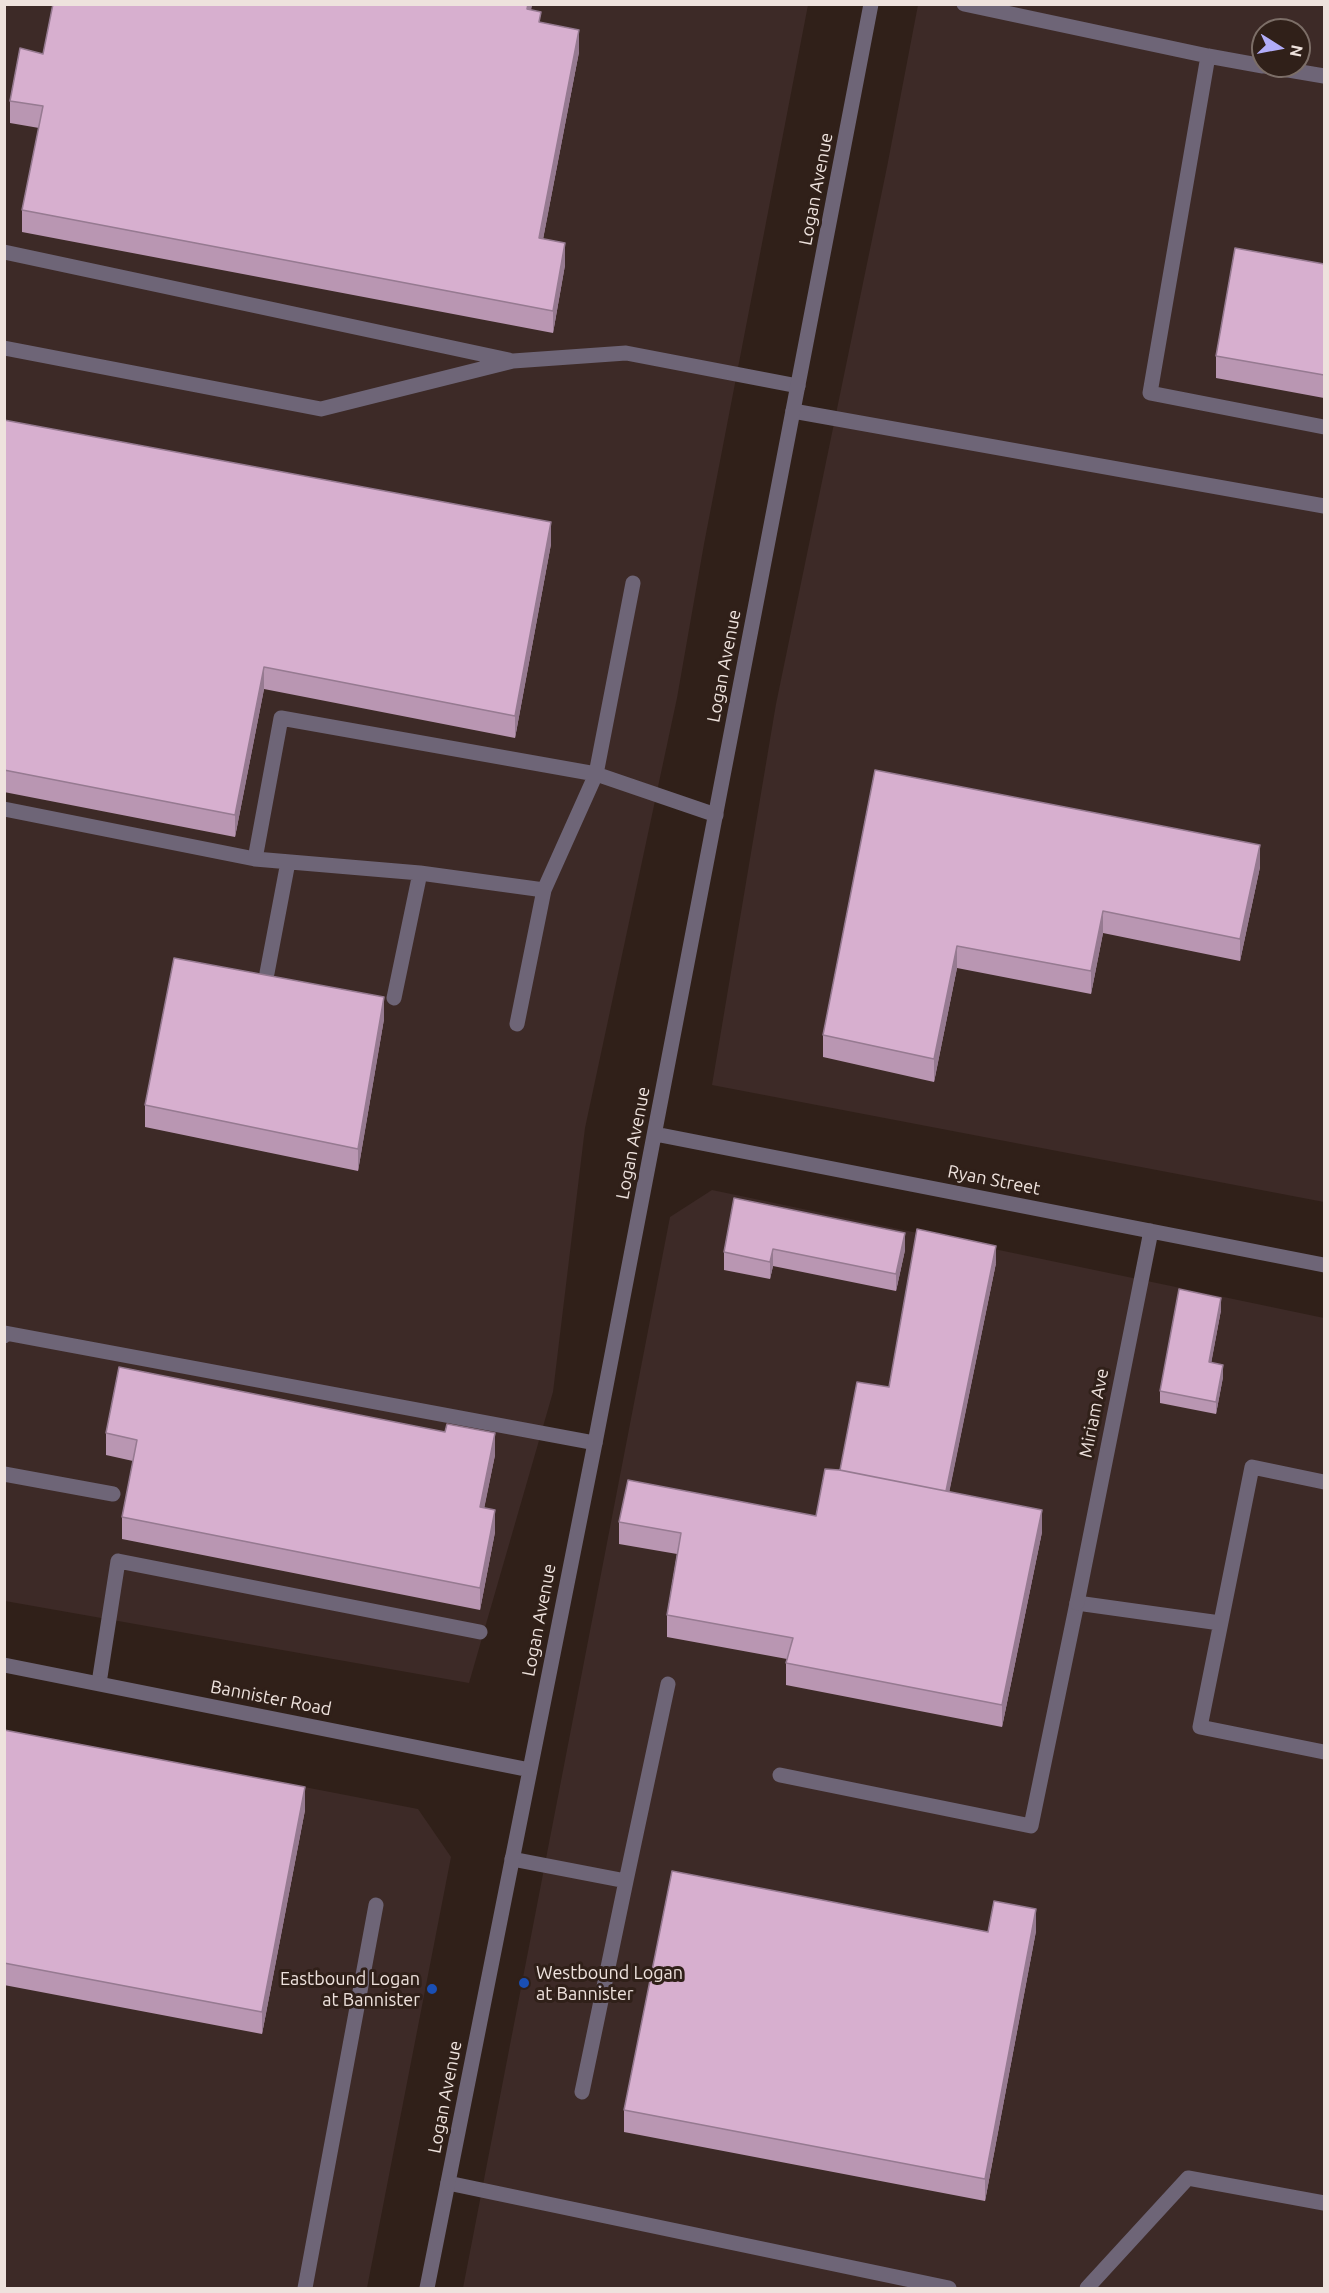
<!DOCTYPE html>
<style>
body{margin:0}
#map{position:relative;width:1329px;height:2293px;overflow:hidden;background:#302019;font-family:Ubuntu,sans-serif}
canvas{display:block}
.frame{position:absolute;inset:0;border:6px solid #eee2dd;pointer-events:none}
.north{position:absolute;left:1251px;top:18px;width:60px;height:60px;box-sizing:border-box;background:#302019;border:2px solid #7c6e67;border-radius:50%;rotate:101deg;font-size:16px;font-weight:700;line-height:24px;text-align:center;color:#eee2dd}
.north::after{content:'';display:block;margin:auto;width:21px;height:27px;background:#b2adf9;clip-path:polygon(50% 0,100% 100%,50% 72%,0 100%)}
</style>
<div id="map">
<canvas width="1329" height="2293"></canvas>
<div class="frame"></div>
<div class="north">N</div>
</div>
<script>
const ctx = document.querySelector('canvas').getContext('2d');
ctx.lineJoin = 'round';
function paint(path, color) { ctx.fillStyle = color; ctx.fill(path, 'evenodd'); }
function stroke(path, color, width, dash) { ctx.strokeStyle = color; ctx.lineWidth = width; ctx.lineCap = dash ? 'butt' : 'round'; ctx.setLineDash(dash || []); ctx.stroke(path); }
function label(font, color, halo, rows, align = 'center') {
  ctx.font = font + ' Ubuntu,sans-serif'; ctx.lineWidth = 6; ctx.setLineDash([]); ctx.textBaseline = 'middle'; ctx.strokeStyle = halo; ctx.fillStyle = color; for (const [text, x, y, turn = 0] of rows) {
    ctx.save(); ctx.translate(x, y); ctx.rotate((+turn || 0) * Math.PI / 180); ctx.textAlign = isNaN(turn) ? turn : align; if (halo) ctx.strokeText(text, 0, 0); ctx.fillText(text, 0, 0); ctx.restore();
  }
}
paint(new Path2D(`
 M4,5H808L704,544L677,698L585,1128L553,1392L469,1683L5,1601Z
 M918,5H1324V1202L712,1085L776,704L887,167ZM1263,30H1299V66H1263Z
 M712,1190L1324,1318V2288H463L670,1217Z
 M4,1729L418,1809L451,1857L367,2288H5Z`), '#3d2a27');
stroke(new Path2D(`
 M964,4L1208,56L1263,66
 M1208,56L1150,393L1324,427
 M1265,66L1324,76
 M4,252L509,360
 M4,348L321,409L513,361L626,353L798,386
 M793,411L1324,506
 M4,809L255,859L420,873L544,890L596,774L716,815
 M255,859L281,718L596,774L633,583
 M267,973L288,862
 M394,998L420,873
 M517,1024L544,890
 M4,1336L5,1333L595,1443
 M4,1474L113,1494
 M1324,1482L1252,1467L1200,1727L1324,1752
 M99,1683L118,1561L480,1632
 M780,1775L1031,1826L1077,1603L1220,1623
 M512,1859L626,1881L582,2092
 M626,1881L668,1684
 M448,2183L949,2288
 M305,2288L376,1905
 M1087,2288L1188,2178L1324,2203`), '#6e6577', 15);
stroke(new Path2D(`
 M655,1134L1324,1265
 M1077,1603L1151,1231
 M4,1665L530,1770
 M427,2288L595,1443L871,4`), '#6e6577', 15);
paint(new Path2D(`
 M53,4H532L531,10L541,23L579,52L543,239L565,265L553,333L22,232V210L39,128L10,123V101L43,54Z
 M1324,264V398L1216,378V356Z
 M4,420L551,544L515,738L264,689L235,837L4,792Z
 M875,770L1260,867L1240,961L1103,933L1091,994L957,968L934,1082L823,1057V1035Z
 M384,1019L358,1171L145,1127V1105Z
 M734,1198L905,1250L896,1291L773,1266L770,1279L724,1270V1252Z
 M996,1263L949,1492L1042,1532L1002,1727L786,1685V1663L787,1659L667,1637V1615L677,1554L619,1544V1522L816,1516L840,1470L889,1387Z
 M1221,1310L1211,1363L1223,1377L1216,1414L1160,1403V1391Z
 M106,1433L495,1455L484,1508L495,1532L480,1610L122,1539V1517L133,1461L106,1455Z
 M4,1730L305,1810L262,2034L4,1985Z
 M1036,1931L985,2201L624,2132V2110L988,1932Z`), '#b996b2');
paint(new Path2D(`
 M528,4H532L527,31V9Z
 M579,30V52L539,260V238Z
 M565,243V265L553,333V311Z
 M551,522V544L515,738V716Z
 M264,667V689L235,837V815Z
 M1260,845V867L1240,961V939Z
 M1103,911V933L1091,994V971Z
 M957,946V968L934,1082V1059Z
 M384,997V1019L358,1171V1149Z
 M905,1233V1250L896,1291V1274Z
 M996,1246V1263L945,1513V1495Z
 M773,1249V1266L770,1279V1262Z
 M1221,1298V1310L1209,1375V1362Z
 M1223,1365V1377L1216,1414V1402Z
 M495,1433V1455L480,1529V1507Z
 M495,1510V1532L480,1610V1588Z
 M1042,1510V1532L1002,1727V1705Z
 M305,1787V1810L262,2034V2012Z
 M1036,1909V1931L985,2201V2179Z`), '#967a91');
const building = new Path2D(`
 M53,4H528L527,9L541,12L539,22L579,30L539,238L565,243L553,311L22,210L43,106L10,101L20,48L43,54Z
 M1235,248L1324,264V375L1216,356Z
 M4,420L551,522L515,716L264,667L235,815L4,770Z
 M875,770L1260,845L1240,939L1103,911L1091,971L957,946L934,1059L823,1035Z
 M174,958L384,997L358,1149L145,1105Z
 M734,1198L905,1233L896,1274L773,1249L770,1262L724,1252Z
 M917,1229L996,1246L946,1491L840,1470L857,1382L889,1387Z
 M1179,1289L1221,1298L1209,1362L1223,1365L1216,1402L1160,1391Z
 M119,1367L445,1432L447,1424L495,1433L480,1507L495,1510L480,1588L122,1517L137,1440L106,1433Z
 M825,1469L839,1470L1042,1510L1002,1705L786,1663L793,1638L667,1615L681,1533L619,1522L628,1480L816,1516Z
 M4,1730L305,1787L262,2012L4,1963Z
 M672,1871L988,1932L994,1901L1036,1909L985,2179L624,2110Z`);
paint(building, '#d7afcf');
stroke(building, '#967a91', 1.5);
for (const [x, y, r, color] of [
 [524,1983,6,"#1a4fb4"],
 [432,1989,6,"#1a4fb4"]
]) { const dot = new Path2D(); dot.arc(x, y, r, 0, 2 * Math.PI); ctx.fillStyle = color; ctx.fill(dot); stroke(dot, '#302019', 2); }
label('18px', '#eee2dd', '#302019', [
 ["Logan Avenue",816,189,-79],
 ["Logan Avenue",724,666,-79],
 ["Logan Avenue",633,1143,-79],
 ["Ryan Street",994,1180,11],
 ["Miriam Ave",1094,1413,-79],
 ["Logan Avenue",539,1620,-79],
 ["Bannister Road",271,1698,11],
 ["Logan Avenue",445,2097,-79]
]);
label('18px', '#eee2dd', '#302019', [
 ["Westbound Logan",536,1973],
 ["at Bannister",536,1994],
 ["Eastbound Logan",420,1979,"right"],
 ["at Bannister",420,2000,"right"]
], 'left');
</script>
